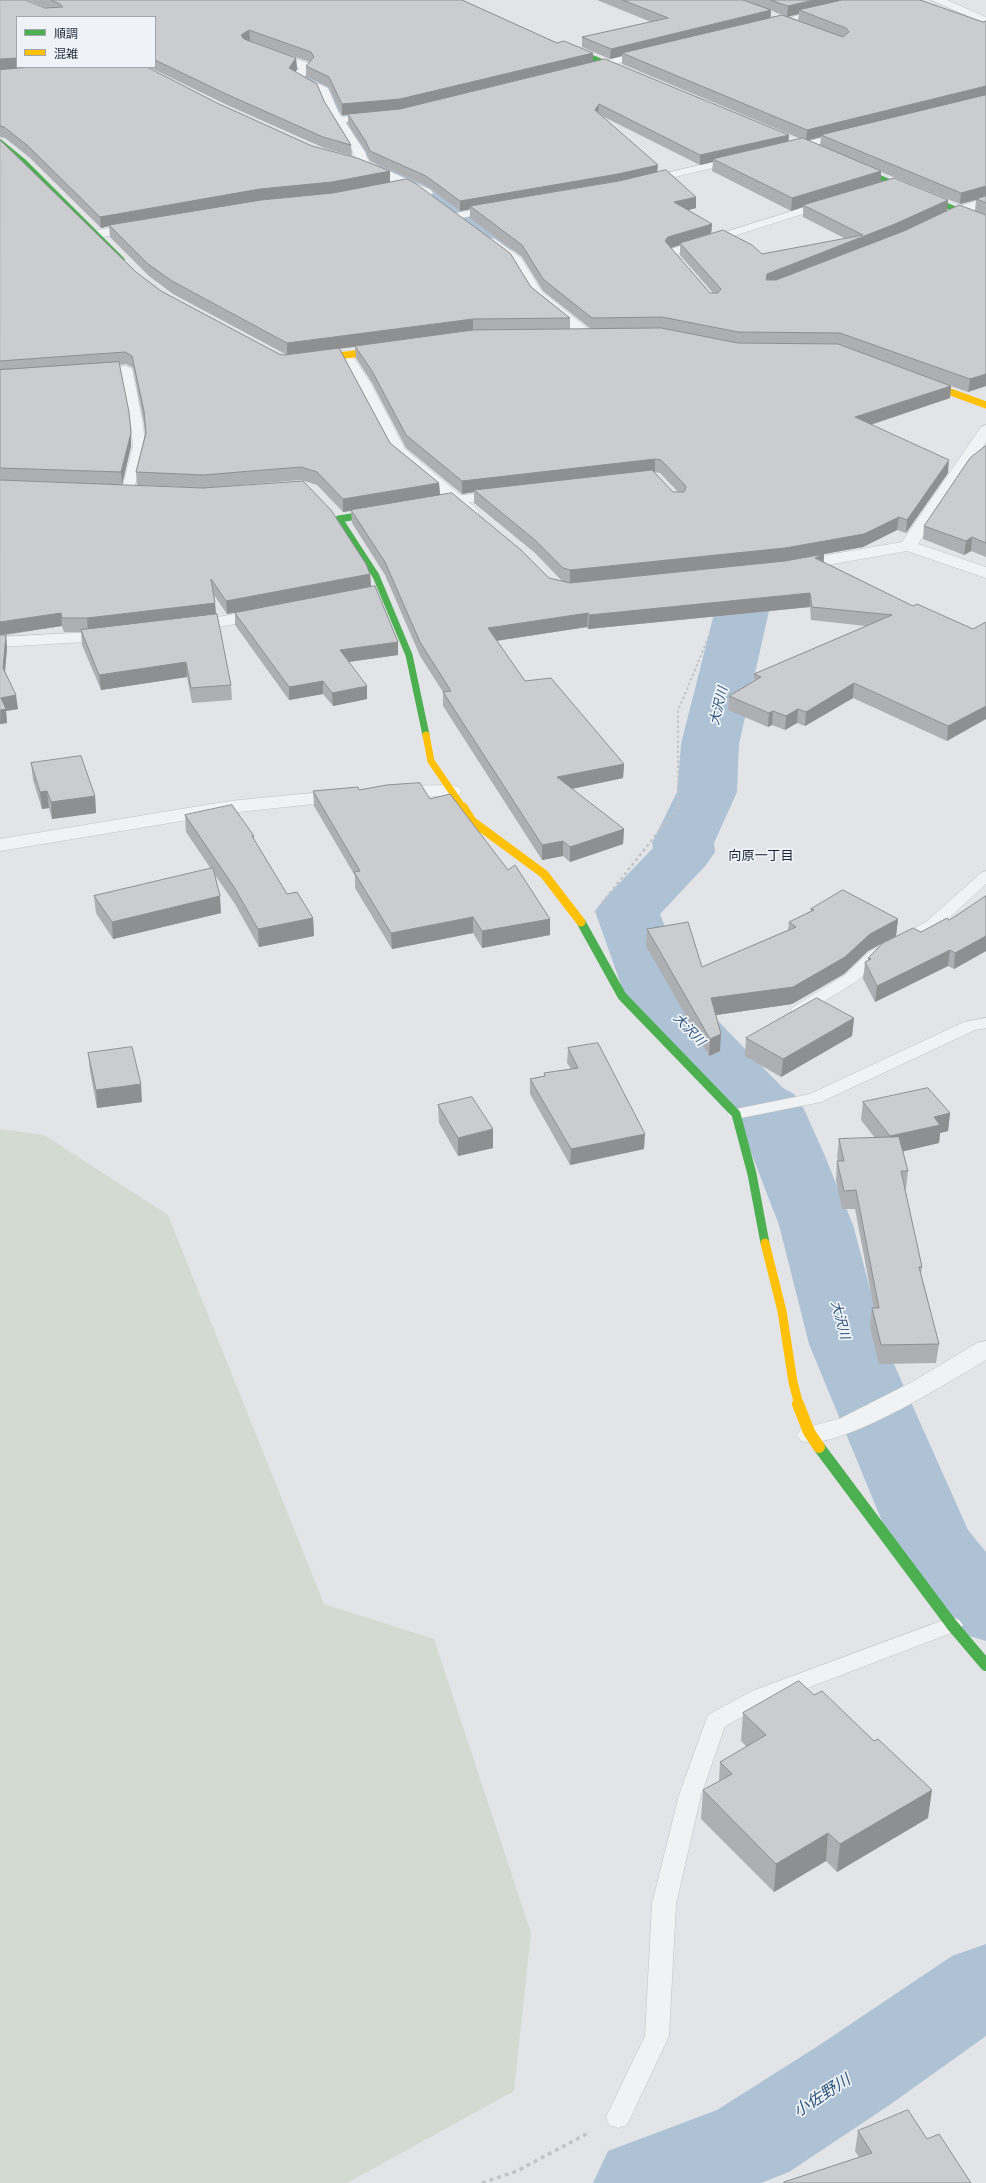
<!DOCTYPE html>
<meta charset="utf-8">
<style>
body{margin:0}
#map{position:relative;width:986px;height:2183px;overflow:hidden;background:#e2e4e7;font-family:Figtree,"Noto Sans JP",sans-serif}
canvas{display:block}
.legend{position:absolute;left:16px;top:16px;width:140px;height:52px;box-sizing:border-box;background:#eff3f7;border:1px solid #9fa6af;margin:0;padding:5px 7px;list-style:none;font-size:12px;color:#263242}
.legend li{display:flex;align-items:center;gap:8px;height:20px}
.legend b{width:20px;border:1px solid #9fa6af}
</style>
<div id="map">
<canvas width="986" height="2183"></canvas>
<ul class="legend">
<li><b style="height:5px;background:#4caf50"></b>順調</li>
<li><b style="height:5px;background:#ffc107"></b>混雑</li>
</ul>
</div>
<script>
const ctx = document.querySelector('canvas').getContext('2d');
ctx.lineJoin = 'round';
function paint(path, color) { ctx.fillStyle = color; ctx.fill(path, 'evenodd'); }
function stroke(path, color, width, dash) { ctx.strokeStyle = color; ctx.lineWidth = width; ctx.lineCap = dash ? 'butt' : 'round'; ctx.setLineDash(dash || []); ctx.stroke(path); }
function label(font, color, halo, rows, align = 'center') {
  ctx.font = font + ' Figtree,"Noto Sans JP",sans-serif'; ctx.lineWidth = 3.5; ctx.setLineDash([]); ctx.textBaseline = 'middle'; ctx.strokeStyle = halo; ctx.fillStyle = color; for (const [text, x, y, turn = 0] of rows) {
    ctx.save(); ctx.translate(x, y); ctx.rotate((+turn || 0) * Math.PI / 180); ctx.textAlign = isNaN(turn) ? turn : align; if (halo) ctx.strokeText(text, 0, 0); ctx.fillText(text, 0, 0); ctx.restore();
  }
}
paint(new Path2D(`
 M0,1129L44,1135L168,1215L324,1604L434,1639L531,1933L514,2091L347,2183H0Z`), '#d3dbd1');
paint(new Path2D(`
 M155,10L231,27L303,61L358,80L385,134L468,191L528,228L571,242L578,251L571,260L556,264L498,246L438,209L355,149L341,127L329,95L277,77L206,43L155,32V17H140L142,13Z
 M759,505L777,509L785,520L771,602L739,744L737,792L714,843L715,852L706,865L660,914L690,992L783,1088L794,1094L804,1109L825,1156L853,1225L885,1344L968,1530L986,1552V1641L956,1632L903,1564L891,1543L809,1344L779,1225L739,1121L733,1118L636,1013L626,999L595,911L605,898L653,848L652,843L677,792L681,744L717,602L733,520L741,509Z
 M986,1944V2036L888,2106L789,2172L761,2183H593L608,2151L717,2110L818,2046L952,1956Z`), '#aec2d5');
const lane = new Path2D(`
 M821,9L824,10V14L771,27L767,24Z
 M644,51L647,52V56L590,70L585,67L587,65Z
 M372,114L375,115V119L338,123L333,120L338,117Z
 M843,133L846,134V138L791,151L786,148L788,146Z
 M734,157L739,160L738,162L649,183L644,180L645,178Z
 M824,201L829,204L828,206L677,254L689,266L690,268L689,270H681L666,254L668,250Z
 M493,206L498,209L497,211L456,219L451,216L456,213Z
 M126,366L132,369L143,424L145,446L133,493L127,497L121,493L133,446L131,424L121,373L97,374L91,371L97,368Z
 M497,491L501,492L503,495L501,498L456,504L450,500L456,496Z
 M986,871V884L938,928L881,958L857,981L805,1013H793L791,1010L793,1007L845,975L869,952L926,922L981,873Z
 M986,1018V1028L975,1030L821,1102L736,1119L730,1118L727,1114L730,1110L736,1109L810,1094L964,1022Z
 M952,1617L959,1620L963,1625L959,1630L768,1703L725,1726L701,1795L676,1904L669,2036L627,2125L618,2128L609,2125L606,2117L645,2036L652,1904L679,1795L708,1715L752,1691Z`);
const street = new Path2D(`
 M931,0H947L986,17V24Z
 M269,49L311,64L313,67L304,77L328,88L338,111L365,152L369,162L431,190L433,193L431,196H421L358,167L353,152L326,111L319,93L293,81L291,78L299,68L265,56L263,53L265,50Z
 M986,198V206L958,215L951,211L953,208Z
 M140,223L147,227L145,230L97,238L90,234L97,230Z
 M490,238L495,239L521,258L542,292L592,332L594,335L592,338H582L532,298L511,264L485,245L483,242L485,239Z
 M345,351L350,352L371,384L405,449L477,509L479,512L477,515H465L392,455L355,384L338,355L340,352Z
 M986,425V442L918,544L986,567V578L907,551L793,571L787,570L785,566L787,562L793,561L902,542L981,427Z
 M264,609L270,610L273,614L270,618L189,632L183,631L180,627L183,623L189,622Z
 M111,631L117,632L120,636L117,640L0,647V637Z
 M452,785L459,787L462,791L459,795L396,798L389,796L386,792L389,788L396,786Z
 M343,790L350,792L353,796L350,800L230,813L0,851V839L230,801Z
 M986,1341V1360C950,1381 839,1452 801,1441L797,1435L801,1429L841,1418L912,1382L977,1343Z`);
stroke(lane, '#c0c2c5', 1);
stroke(street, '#c0c2c5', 1);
stroke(new Path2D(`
 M678,808V711L711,631`), '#c0c3c7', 2, [2.5, 2.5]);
stroke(new Path2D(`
 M602,903L678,807`), '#c0c3c7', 2.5, [3, 3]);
stroke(new Path2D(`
 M482,2183L517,2171L590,2132`), '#c0c3c7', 3.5, [4, 4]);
paint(lane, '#f1f2f4');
paint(street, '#f1f2f4');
stroke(new Path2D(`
 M566,47L627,72
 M0,142L23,161L122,260
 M854,167L986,222`), '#4caf50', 5.5);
stroke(new Path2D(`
 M381,512L339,519L376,576L409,655L426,735`), '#4caf50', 7);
stroke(new Path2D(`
 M581,922L622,996L736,1114L752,1174L765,1243`), '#4caf50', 9);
stroke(new Path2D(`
 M819,1447L952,1625L986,1665`), '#4caf50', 12);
stroke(new Path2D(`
 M377,351L385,350`), '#ffc107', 5.5);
stroke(new Path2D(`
 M314,359L385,350
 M923,382L986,405
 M426,735L431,761L463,808`), '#ffc107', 7);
stroke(new Path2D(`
 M463,807L472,821L544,874L581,922
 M765,1243L782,1311L793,1382L799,1405`), '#ffc107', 9);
stroke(new Path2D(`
 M798,1404L809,1432L819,1447`), '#ffc107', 12);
paint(new Path2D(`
 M0,0L45,8H47L27,0H462L557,43L593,53V62L789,135L788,142L801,139L622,64V56L610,59L582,47V37L651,22L597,0H920L983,22L986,21V215L975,211L976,200L960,204L881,172V182L947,211L986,215V386L968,392L948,385L951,386L950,398L871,425L948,473L906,533L897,530L863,547L824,554V562L913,606L973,629L947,741L853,698L805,726L797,723L785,730L772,725L768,727L728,710L729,696L754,681V674L866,626L811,620L810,607L588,629L587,627L496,641L525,681L624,764L623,778L572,789L624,829L623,844L570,862L563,856L542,860L443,706V692L420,656L385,575L352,523L351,511L343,512L317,485L301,480L204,488L137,485L136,472L145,434L144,424L133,368L126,364L119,365L131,446L122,485L370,574L371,587L227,614L214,595L215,603L216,614L231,685L232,700L192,703L187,677L101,690L82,645L81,632H64L62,626L6,635L7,648L5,672L18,709L6,711L7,723L0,724V140L136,272L161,291L279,354L287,355L173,294L149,276L110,237L109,226L101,228L29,157L5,138L0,137V70L217,103L390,182L531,287L570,318V329H591L543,291L522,257L470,218V209L460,211L427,186L370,161L366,151L348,124V115H342L329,87L306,76V66L310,62L250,41H249L296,58L297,69L295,71L324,101L351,145L352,156L324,148L227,105L149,67H155V17H17L29,67L0,70ZM771,10L777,13L782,15L771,17ZM799,14L798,20L788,16ZM600,115L700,165L713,162L712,171L791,211L803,207V217L846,239L762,254L711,233L712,224L688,210L696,208L658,172ZM821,137L820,145L808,140ZM680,245V255L713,293H710L670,248ZM355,347L356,358L372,383L406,448L462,494L474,492V503L535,553L562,581L549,578L440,495L439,483L390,443L339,349ZM654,472L660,473L678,492H673Z
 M986,446V557L971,551L964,555L923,539L924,526Z
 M235,613L398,642V655L349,662L367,699L333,706L323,694L289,700L235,625Z
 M31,763L95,796L96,813L52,819L49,808L42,809L33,780Z
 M359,790L430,799L550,935L482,948L473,933L392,949L355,888V876L314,806L313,791Z
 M185,815L254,836V840L287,894L313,918L314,936L259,947L235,904L215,875L221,913L113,939L96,913L94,896L211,869L186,832Z
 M986,896V951L954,969L948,966L875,1002L863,979L865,962L868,961V958L921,932L949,920Z
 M811,909L898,919L896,936L868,951L844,974L792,1004L716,1015L720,1051L709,1056L646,946L647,929L702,967L788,930L789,922L811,911Z
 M854,1018L852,1036L781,1077L745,1056L746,1038Z
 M568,1048L644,1149L570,1165L530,1094V1079L544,1076V1073L571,1069L567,1063Z
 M88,1053L142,1102L97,1108L90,1071Z
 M863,1102L950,1113L948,1131L940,1133L939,1143L903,1151L908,1171L906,1189H905L922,1267L921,1274L939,1344L936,1363L879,1364L870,1327L872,1308H874L855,1209H842L836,1180L837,1161H838L837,1157L839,1139L875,1138L861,1120Z
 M438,1105L493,1148L458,1156L439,1123Z
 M743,1713L928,1818L837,1872L826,1861L774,1892L701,1819L703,1790L719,1781L720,1762L747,1747L741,1741Z
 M858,2131L927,2139L971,2183H783L784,2182L859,2157L855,2151Z`), '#aeafb2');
paint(new Path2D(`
 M814,0H856L799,10V14L787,17L788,6Z
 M771,10L770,21L622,53V56L610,59L611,49Z
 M249,30L250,41L242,45L241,35Z
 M593,53V63L400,110L342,115V104Z
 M17,58V67H29L0,70V59Z
 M296,58L297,69L290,78L289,68Z
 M986,86V97L821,135V137L806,141L807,130Z
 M599,104L598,114L595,110Z
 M789,135L788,145L713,159V162L700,165V155Z
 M658,165L657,174L470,206V209L460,211V201Z
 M390,171V182L333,194L109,225V226L101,228L100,217L260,189Z
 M881,171V184L803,205V207L791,211L792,198Z
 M986,186V197L960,204L961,193Z
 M696,197V208L674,214V202Z
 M948,200L947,211L894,236L766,292L767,274L895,224Z
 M712,224L711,235L680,243V245L668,249L665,241L668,237Z
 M473,319V332L287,355V343Z
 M986,374V386L968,392L970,379Z
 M951,386L950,398L854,430L855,417Z
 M131,433V446L122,485L121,472Z
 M655,459V472L476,492L474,490V492L462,494V481Z
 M949,460L948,473L906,533L907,520Z
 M439,483L440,496L343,512V499Z
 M899,517L897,530L863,547L824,554L823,568L784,562L570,583V570Z
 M972,537L971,551L964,555L966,541Z
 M370,574L371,587L227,614L226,601Z
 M810,593V607L588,629L589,615Z
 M215,603L216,616L88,632L87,618Z
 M61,613L62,626L0,635V622Z
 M588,613L587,627L488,642V628Z
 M6,635L7,648L4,681L3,668Z
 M398,642V655L340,663V650Z
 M186,662L187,677L101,690L99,675Z
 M323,681V694L289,700V687Z
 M854,683L853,698L805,726L806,712Z
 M367,686V699L333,706L332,693Z
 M16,695L18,709L6,711L7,723L0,724L1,698Z
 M986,706V719L947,741L948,726Z
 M798,709L797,723L785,730L786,716Z
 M773,711L772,725L768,727L769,713Z
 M624,764L623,778L557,792V777Z
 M47,791L49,808L42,809L40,792Z
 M95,796L96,813L52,819L51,802Z
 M624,829L623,844L570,862V847Z
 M563,841V856L542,860V845Z
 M220,896L221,913L113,939L112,922Z
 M473,917V933L392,949L391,933Z
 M313,918L314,936L259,947L258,929Z
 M550,919V935L482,948V931Z
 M898,919L896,936L868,951L844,974L792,1004L710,1016L711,998L870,934Z
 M986,936V951L954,969L955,953Z
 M950,950L948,966L875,1002L877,986Z
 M854,1018L852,1036L781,1077L783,1059Z
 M721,1034L720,1051L709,1056L710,1039Z
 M141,1084L142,1102L97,1108L96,1090Z
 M950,1113L948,1131L940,1133L939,1143L888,1155L890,1136L934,1117Z
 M493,1129V1148L458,1156V1138Z
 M645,1134L644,1149L570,1165L571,1149Z
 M932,1790L928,1818L837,1872L840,1844Z
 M828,1833L826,1861L774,1892L776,1864Z`), '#8d8f91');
const building = new Path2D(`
 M0,0H25L45,8L63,7L60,4L51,0H462L557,43L564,41L593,53L400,99L342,104L329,77L306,66L314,57L311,52L249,30L241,35L244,39L296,58L289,68L317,84L324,101L351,145L323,137L226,94L155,60V17H17V58L0,59Z
 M623,0H743L771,10L611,49L582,37L668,18Z
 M771,0H814L788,6Z
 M842,0H920L983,22L986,21V86L807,130L622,53L782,15L843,37L849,32L846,28L799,10Z
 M605,59L789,135L700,155L599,104L595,110L658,165L618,174L460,201L426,176L370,151L366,142L348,114L400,109Z
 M32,67H147L217,103L312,146L357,158L390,171L332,182L260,189L100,217L28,146L4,127L0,126V70Z
 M986,95V186L961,193L821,135Z
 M803,138L881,171L792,198L713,159Z
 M0,140L136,272L161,291L279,354L285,355L339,348L390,443L439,483L343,499L317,472L301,467L203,475L136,472L146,433L144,411L132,356L125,352L0,361Z
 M666,170L696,197L674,202L712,224L668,237L665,241L710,293H718L721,289L680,243L723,230L752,245L762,254L863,235L803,205L894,178L948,200L895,224L767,274L766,280H776L904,231L959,205L986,215V374L970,379L840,333L738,332L662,317L592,318L543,279L522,245L470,206L619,181Z
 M407,179L415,183L510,253L531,287L570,318L473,319L287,343L172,281L148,264L109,225L261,200L333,193Z
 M986,196V203L977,199Z
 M661,328L738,343L838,344L951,386L855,417L949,460L907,520L899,517L864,534L785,548L570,570L563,568L535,540L474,490L652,470L673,492H684L686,487L684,484L661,460L655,459L462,481L406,435L372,371L355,346L473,330Z
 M119,362L129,412L131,433L121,472L0,468V370Z
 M986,446V543L972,537L966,541L924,526L970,458Z
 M0,480L203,488L303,481L331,510L366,564L370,574L226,601L211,579L215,603L87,618H62L61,613L0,622Z
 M452,493L521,550L549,578L570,583L785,561L824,554L815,558L913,606L917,604L973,629L986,622V706L948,726L854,683L806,712L798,709L786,716L773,711L769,713L729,696L761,677L754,674L892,615L812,607L810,593L589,615L588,613L488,628L525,681L551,678L624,764L557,777L624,829L570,847L563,841L542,845L443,692L451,691L420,642L385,562L351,510Z
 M375,586L398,642L340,650L367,686L332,693L323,681L289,687L235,613Z
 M217,614L231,685L191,688L186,662L99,675L81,630Z
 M0,635H6L3,668L16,695L1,698L6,709L0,710Z
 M81,756L95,796L51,802L47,791L40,792L31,763Z
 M420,783L430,799L450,794L508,870L515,865L550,919L482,931L473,917L391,933L354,872L360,871L313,791L358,787L359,790L387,785Z
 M232,805L254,836H252L287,894L297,892L313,918L258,929L234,887L185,815Z
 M213,868L220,896L112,922L94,896Z
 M843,890L898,919L870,934L845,957L793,987L711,998L721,1034L710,1039L647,929L688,922L702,967L796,927L789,922L814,910L811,909Z
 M986,896V936L955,953L950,950L877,986L865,962L871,959L868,958L883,943L913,928L921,932L947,918L949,920Z
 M817,998L854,1018L783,1059L746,1038Z
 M598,1043L645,1134L571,1149L530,1079L545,1076L544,1073L578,1068L568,1048Z
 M132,1047L141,1084L96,1090L88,1053Z
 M928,1088L950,1113L934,1117L940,1125L890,1136L863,1102Z
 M472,1097L493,1129L458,1138L438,1105Z
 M899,1137L908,1171H901L922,1267H919L939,1344L881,1345L872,1308H879L856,1190L844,1191L837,1161H844L839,1139Z
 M799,1681L814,1695L822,1691L874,1741L878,1739L932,1790L840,1844L828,1833L776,1864L703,1790L732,1774L720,1762L766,1735L743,1713Z
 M908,2110L927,2139L939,2134L971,2183H784V2182L872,2153L858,2131Z`);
paint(building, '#cacccf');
stroke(building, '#8d8f91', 1);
label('italic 13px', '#2d547a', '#eff3f7', [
 ["大沢川",719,706,-77],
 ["大沢川",689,1030,46],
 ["大沢川",840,1320,75]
]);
label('13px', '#192333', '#eff3f7', [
 ["向原一丁目",761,856]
]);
label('italic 16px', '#2d547a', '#eff3f7', [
 ["小佐野川",822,2096,-33]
]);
</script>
